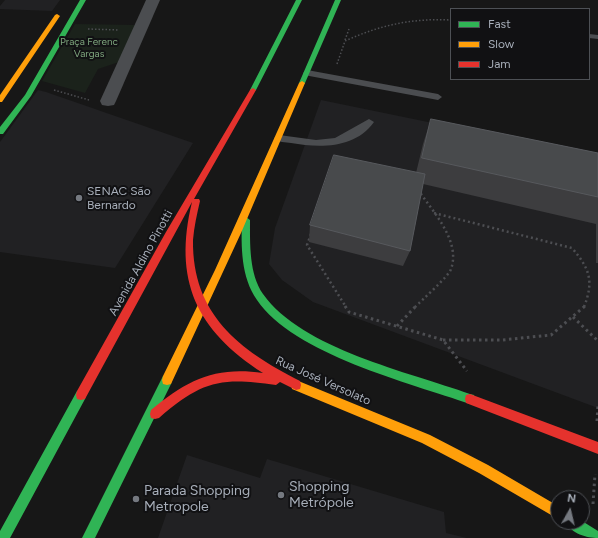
<!DOCTYPE html>
<meta charset="utf-8">
<style>
body{margin:0}
#map{position:relative;width:598px;height:538px;overflow:hidden;background:#171717;font-family:Figtree,sans-serif}
canvas{display:block}
.legend{position:absolute;left:450px;top:8px;width:140px;height:72px;box-sizing:border-box;background:#111113;border:1px solid #4d5055;margin:0;padding:5px 7px;list-style:none;font-size:12px;color:#a7aeb9}
.legend li{display:flex;align-items:center;gap:8px;height:20px}
.legend b{width:20px;border:1px solid #4d5055}
.north{position:absolute;left:550px;top:490px;width:40px;height:40px;box-sizing:border-box;background:#111113;border:1px solid #4d5055;border-radius:50%;rotate:8deg;font-size:11px;font-weight:700;line-height:16px;text-align:center;color:#a7aeb9}
.north::after{content:'';display:block;margin:auto;width:14px;height:18px;background:#757980;clip-path:polygon(50% 0,100% 100%,50% 72%,0 100%)}
</style>
<div id="map">
<canvas width="598" height="538"></canvas>
<ul class="legend">
<li><b style="height:5px;background:#30b455"></b>Fast</li>
<li><b style="height:5px;background:#ff9f0a"></b>Slow</li>
<li><b style="height:5px;background:#e5322d"></b>Jam</li>
</ul>
<div class="north">N</div>
</div>
<script>
const ctx = document.querySelector('canvas').getContext('2d');
ctx.lineJoin = 'round';
function paint(path, color) { ctx.fillStyle = color; ctx.fill(path, 'evenodd'); }
function stroke(path, color, width, dash) { ctx.strokeStyle = color; ctx.lineWidth = width; ctx.lineCap = dash ? 'butt' : 'round'; ctx.setLineDash(dash || []); ctx.stroke(path); }
function label(font, color, halo, rows, align = 'center') {
  ctx.font = font + ' Figtree,sans-serif'; ctx.lineWidth = 4; ctx.setLineDash([]); ctx.textBaseline = 'middle'; ctx.strokeStyle = halo; ctx.fillStyle = color; for (const [text, x, y, turn = 0] of rows) {
    ctx.save(); ctx.translate(x, y); ctx.rotate((+turn || 0) * Math.PI / 180); ctx.textAlign = isNaN(turn) ? turn : align; if (halo) ctx.strokeText(text, 0, 0); ctx.fillText(text, 0, 0); ctx.restore();
  }
}
paint(new Path2D(`
 M5,0H60L52,11L0,9V6Z
 M38,90L46,92L193,143L115,268L0,252V142Z
 M321,100L598,157V408L313,302L282,280L269,264L275,228Z
 M187,455L260,478L267,459L444,512L446,533L467,538H158Z`), '#212123');
paint(new Path2D(`
 M75,24L136,25L119,62L98,69L85,93L42,81Z`), '#1b221b');
stroke(new Path2D(`
 M88,29L119,30
 M345,40L349,29
 M337,64L345,41C380,25 413,18 451,20
 M54,90L89,100`), '#4d4e52', 1.5, [1.5, 2]);
stroke(new Path2D(`
 M434,213L572,248C590,269 594,281 584,307
 M311,234L307,245L346,307
 M415,307C422,300 449,276 451,269C461,241 433,212 419,191`), '#4d4e52', 2.5, [2, 3]);
stroke(new Path2D(`
 M345,306L349,312L443,340L467,371
 M573,317L598,341
 M397,326L416,306
 M443,340H502L551,335L585,306
 M597,421L598,405
 M593,504L595,474`), '#4d4e52', 3, [2.5, 3.5]);
paint(new Path2D(`
 M589,34L598,35V39L589,38Z
 M307,70L438,94L442,97L438,100L304,75L303,73Z
 M369,119L374,122C355,149 319,148 291,143C286,142 278,143 274,138L279,135L316,140L335,138Z`), '#4b4d50');
paint(new Path2D(`
 M146,0H160L116,101L114,105L108,106L102,105L100,101Z`), '#4b4d50');
paint(new Path2D(`
 M80,0H86L31,96L3,134H0V127L25,95Z
 M296,0H302L256,90L253,92L251,91L250,90Z
 M335,0H341L305,83L304,84H300L299,83Z
 M246,217L250,220C250,244 249,274 263,294C302,349 409,372 470,394L474,395L475,399L474,403L470,404C410,383 293,354 257,300C241,277 241,247 242,220Z
 M167,375L171,376L172,380L171,384L95,538H82L163,376Z
 M81,390L85,391L86,395L85,399L10,538H0V531L77,391Z
 M582,521L598,531V538C587,538 571,534 566,522Z`), '#30b455');
paint(new Path2D(`
 M57,14L60,16L2,102H0V95L55,15Z
 M302,81L305,83L241,233L171,384L167,385L163,384L162,380L163,376L215,270L299,83Z
 M296,380L430,435L488,465L558,506V519L479,473L422,443L292,389L291,385L292,381Z`), '#ff9f0a');
paint(new Path2D(`
 M253,88L256,90L194,199H199L200,201C197,214 194,227 193,240C192,314 239,350 300,381L301,385L300,389L296,390L280,382L276,385C220,377 202,381 159,418L155,419L151,418L150,414L151,410C187,380 215,366 263,373C196,330 173,280 192,202L85,399L81,400L77,399L76,395L77,391L166,232L250,90Z
 M470,394L598,442V454L466,403L465,399L466,395Z`), '#e5322d');
paint(new Path2D(`
 M431,119L598,153V263H596V224L423,184L410,251L403,266L309,242L310,225L416,173L423,144Z`), '#3d3d3f');
const building = new Path2D(`
 M431,119L598,153V197L422,158Z
 M334,155L425,174L410,251L310,225Z`);
paint(building, '#484a4c');
stroke(building, '#57595d', 1);
for (const [x, y, r, color] of [
 [79,198,4,"#757980"],
 [281,495,4,"#757980"],
 [136,499,4,"#757980"]
]) { const dot = new Path2D(); dot.arc(x, y, r, 0, 2 * Math.PI); ctx.fillStyle = color; ctx.fill(dot); stroke(dot, '#111113', 1.5); }
label('10px', '#7ea57d', '#111113', [
 ["Praça Ferenc",89,42],
 ["Vargas",89,54]
]);
label('12px', '#a7aeb9', '#111113', [
 ["SENAC São",87,191],
 ["Bernardo",87,205]
], 'left');
label('12px', '#a7aeb9', '#111113', [
 ["Avenida Aldino Pinotti",141,263,-61],
 ["Rua José Versolato",323,381,24]
]);
label('14px', '#a7aeb9', '#111113', [
 ["Shopping",289,487],
 ["Metrópole",289,503],
 ["Parada Shopping",144,491],
 ["Metropole",144,507]
], 'left');
</script>
